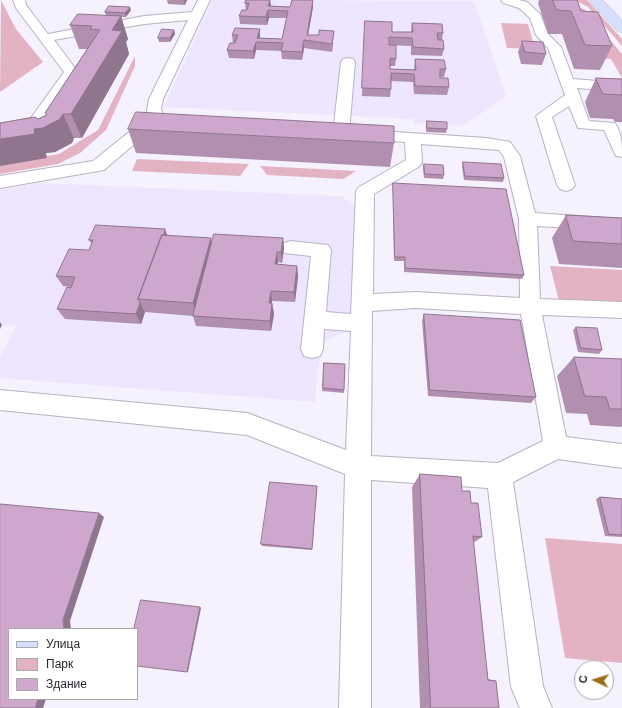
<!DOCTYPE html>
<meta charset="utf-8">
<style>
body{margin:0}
#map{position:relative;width:622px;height:708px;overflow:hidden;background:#f5f1ff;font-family:Arial,sans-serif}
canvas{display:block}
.legend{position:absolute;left:8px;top:628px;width:130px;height:72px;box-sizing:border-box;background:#fff;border:1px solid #a9a8ab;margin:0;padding:5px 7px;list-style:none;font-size:12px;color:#28262c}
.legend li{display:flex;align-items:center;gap:8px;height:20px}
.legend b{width:20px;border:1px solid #a9a8ab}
.north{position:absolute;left:574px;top:660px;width:40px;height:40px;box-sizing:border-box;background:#fff;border:1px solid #a9a8ab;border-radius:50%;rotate:274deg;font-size:11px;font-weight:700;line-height:16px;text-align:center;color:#28262c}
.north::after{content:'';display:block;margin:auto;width:14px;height:18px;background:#9b6e1e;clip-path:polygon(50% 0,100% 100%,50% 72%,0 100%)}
</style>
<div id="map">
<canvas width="622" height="708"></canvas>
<ul class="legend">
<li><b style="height:5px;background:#d7dffe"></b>Улица</li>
<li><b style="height:11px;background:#e3b3c4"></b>Парк</li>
<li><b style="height:11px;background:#cea7cc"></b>Здание</li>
</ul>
<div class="north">С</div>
</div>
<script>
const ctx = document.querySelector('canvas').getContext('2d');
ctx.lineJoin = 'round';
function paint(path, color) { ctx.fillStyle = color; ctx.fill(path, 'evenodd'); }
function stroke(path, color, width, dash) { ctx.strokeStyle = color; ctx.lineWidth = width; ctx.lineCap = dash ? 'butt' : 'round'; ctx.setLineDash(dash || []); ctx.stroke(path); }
paint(new Path2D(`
 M212,0L474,1L506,96L463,126L415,123L413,119L164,107Z
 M39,183L341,196L355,206L352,329L325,341L318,366L315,402L0,378V358L16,326L0,325V189Z`), '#ede6fe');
paint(new Path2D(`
 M1,0L16,29L43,62L0,92Z
 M574,0H587L622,39V46L588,7Z
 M571,5L584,9L622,54V78L611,59L598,58Z
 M501,23L528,24L535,49L507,48Z
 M135,56V66L106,130L80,153L58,164L0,174V165L59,154L98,130Z
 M137,159L249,164L240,176L132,171Z
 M260,166L356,171L343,179L267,175Z
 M550,266L622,270V304L559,301Z
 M545,538L622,544V663L565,658Z`), '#e3b3c4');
const minor = new Path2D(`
 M13,0H25L26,5L48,34L144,16L192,12L198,0H210L163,99L161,110L164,115L172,119L185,121L188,124L185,127L170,129L158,124L104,170L0,188V176L93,161L149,116L147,110L149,99L188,20L144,24L54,40L78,72L41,125L0,134V124L31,118L64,72L16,8Z
 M501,0H519L527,2L540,14L548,34L561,47L573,79L622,83V91L577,88L589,121L615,123C622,134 622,144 622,157L616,156L604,130L578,128L569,106L552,117L575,185L572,189L566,191L560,189L557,185L536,116L565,95L548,48L536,35L530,18L519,8L503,3Z
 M348,58L353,59L355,62L349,133L347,136H335L333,133L341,62L343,59Z
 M364,130L487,138L510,142L520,156L535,213L622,219V231L537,226L540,299L622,302V318L542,315L566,437L622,444V468L558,459L513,482L543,686L552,708H520L511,687L488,488L371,480V708H339L345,474L247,435L0,410V390L247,413L346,450L351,331L324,329L323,349L320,356L312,358L304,356L301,349L311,256L284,253L282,248L284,243L291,241L328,245L331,250L326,312L351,314L356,191L359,187L406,160L405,142L358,138L356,135L358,132ZM421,144L499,150L504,157L519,219L520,298L415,292L373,294L374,194L420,166L422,162ZM415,308L521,314L543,441L498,463L371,456L372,311Z`);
const major = new Path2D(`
 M589,0H602L622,21V32L618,31Z`);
stroke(minor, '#b8b2c3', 2);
stroke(major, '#d4d4d5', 2);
paint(minor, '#fff');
paint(major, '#d7dffe');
paint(new Path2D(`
 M167,0H187L185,5L168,4Z
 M246,0H270L271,6L290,7L313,0V7L308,35H319L334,31L332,52L304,48L302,60L282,59L281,51L256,50L254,59L229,58L227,50L235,43H233L232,35L260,36V38L282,39L287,18H269L267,25L240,24L239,16L246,10L245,3Z
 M539,0H577L581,11L612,46L600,70L574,69L562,34H548L538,3Z
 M131,10L126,17H121L128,39L126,42L129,54L82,138H74L72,143L55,152L46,153L47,158L38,119L46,115L45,113L87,49H79L70,25L106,15L105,12Z
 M365,21L392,32H411L412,23L443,33L442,40L444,49L442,56L411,55V46L389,45L396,59L395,66H390V69L414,70L415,59L446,69L444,77H440L449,87L447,95L414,94L413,82L391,81V89L390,97L362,96Z
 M174,30L175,34L170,42H159L158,38Z
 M522,41L546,54L542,65L521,64L518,52Z
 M596,78L622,79V122H615L613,119L590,118L585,102Z
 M427,121L447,129L446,133L426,132V125Z
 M128,129L394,143L390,167L136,153Z
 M463,162L504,178L503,182L464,180L462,166Z
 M424,164L444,175L443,179L424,178L423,168Z
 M393,183L524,275L522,279L404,272V261H394L393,187Z
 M566,215L622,218V268L559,264L552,238Z
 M167,235L212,243L283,238L284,248L282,263L278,262V264L297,266L298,276L295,302L272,301V303L274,314L271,331L196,326L193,316L145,312L141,324L65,319L57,309L71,287L63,286L56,276L89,250L92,244L89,240Z
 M424,314L536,397L531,403L428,396L422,321Z
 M576,327L602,350L599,354L578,352L573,330Z
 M574,357L622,359V426L620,427L590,425L587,414L566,413L557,376Z
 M324,363L344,390V393L322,391Z
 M420,474L462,491L471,503L482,537L473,543L488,679L496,681L499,708H420L412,487Z
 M317,486L312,550L262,546L261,544Z
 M600,497L622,499V537L605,536L596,499Z`), '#b190af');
paint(new Path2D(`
 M184,0H187L185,5Z
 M270,0L271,6L270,10H268L269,18L267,25L266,17L268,6Z
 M313,0V7L307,41V35Z
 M130,7L131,10L126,17L125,13Z
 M121,16L128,39L126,42L129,54L82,138L71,114L112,30Z
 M260,29V36L259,42L257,38Z
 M174,30L175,34L170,42V38Z
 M334,31L333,39L332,52V44Z
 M304,40V48L302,60V52Z
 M256,42V50L254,59L253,51Z
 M63,114L74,138L72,143L55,152L46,153L47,158L0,166V139L34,129Z
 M165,229L169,240L141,300Z
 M211,238L214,252L197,316L193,303Z
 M283,238L284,248L282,263L281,252Z
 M277,252L278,262L276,275L275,264Z
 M297,266L298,276L295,302L294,292Z
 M271,291L272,301L270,313L269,303Z
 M140,303L145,312L141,324L136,314Z
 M272,303L274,314L271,331L270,321Z
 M0,322L2,325L0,329Z
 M99,513L104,517L70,621L71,629H64L63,620Z
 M200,607L201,608L188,672H187Z
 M38,699H46L43,708H35Z`), '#90758f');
const building = new Path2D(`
 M246,0H270L268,6L290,7L292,0H313L307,35H319V30L334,31L332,44L304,40L302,52L281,51L283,43L256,42L253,51L227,50L230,43H235L238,35H232L235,28L260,29L257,38L282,39L288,11L268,10L266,17L239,16L242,10H247L249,3H245Z
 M553,0H577L581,11L598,12L612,46L585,45L571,11L557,10Z
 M109,6L130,7L125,13L105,12Z
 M78,14L121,16L112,30L122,31L71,114H63L60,119L43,128L34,129L35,134L0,139V123L35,117L38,119L47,115L45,113L100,30L90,29L92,26L70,25Z
 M365,21L392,22V32H413L412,23L442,24L443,33H437L438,40H443L444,49L413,47L412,38L389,37V45H396V59L390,58V69L416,70L415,59L444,60L446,69H440V78H448L449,87L415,86L414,74L391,73V89L362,88Z
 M162,29L174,30L170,38H158Z
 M522,41L543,42L546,54L525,52Z
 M596,78L622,79V95L603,94Z
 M136,112L394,126V143L128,129Z
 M427,121L447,122V129L427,128Z
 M463,162L501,164L504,178L465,176Z
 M424,164L443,165L444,175L425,174Z
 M393,183L506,189L524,275L405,268V257H395Z
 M566,215L622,218V244L573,241Z
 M96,225L165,229L164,235H162L138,299L140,303L136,314L57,309L67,287L71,288L75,277L56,276L69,249L89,250L93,240H89Z
 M214,234L283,238L281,252H277L275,264L297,266L294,292L271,291L269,303H272L270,321L193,316Z
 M162,235L211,238L193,303L138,299Z
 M424,314L520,320L536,397L430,390Z
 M576,327L597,328L602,350L581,348Z
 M574,357L622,359V409H610L606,397L585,396Z
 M324,363L345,364L344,390L323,388Z
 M420,474L461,477L462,491H470L471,503H478L482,537L473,536L488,680L496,681L499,708H431Z
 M270,482L317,486L312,549L261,544Z
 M600,497L622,499V535L609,534Z
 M0,504L99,513L63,620L64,629H9V699H38L35,708H0Z
 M141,600L200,607L187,672L137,666V629H134Z`);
paint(building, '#cea7cc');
stroke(building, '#90758f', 1);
</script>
